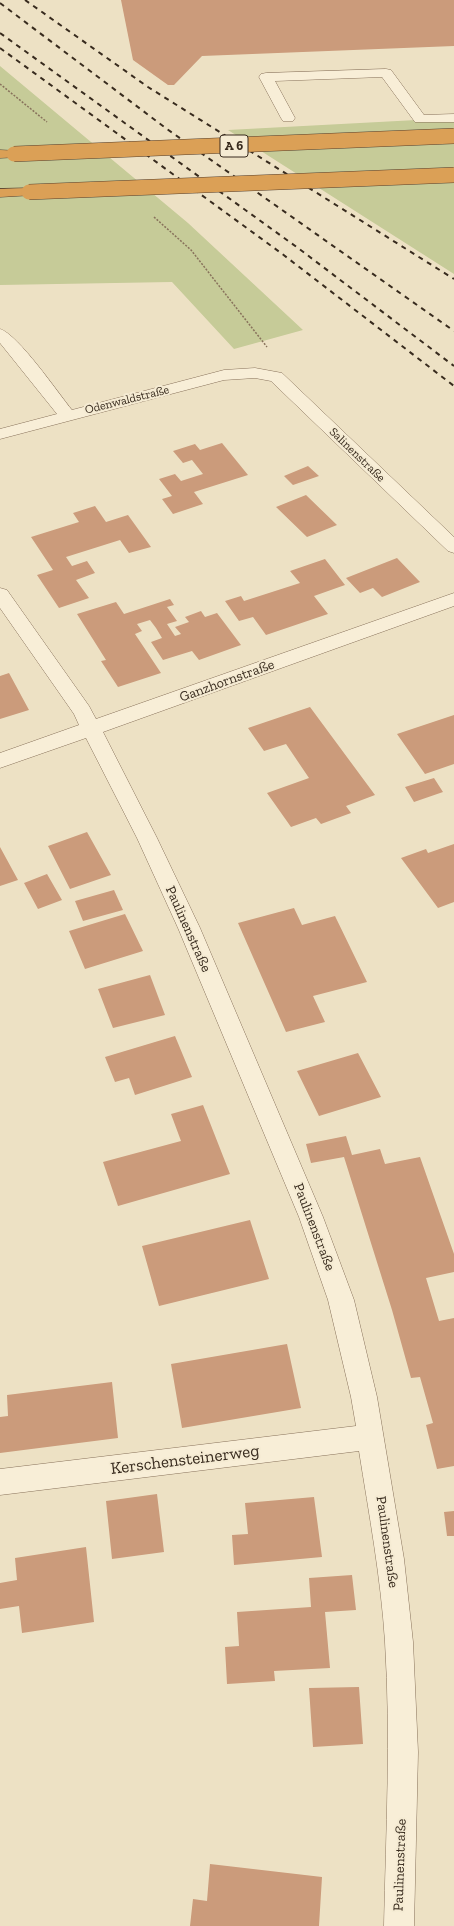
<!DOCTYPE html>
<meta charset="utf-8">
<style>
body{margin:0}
canvas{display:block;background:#ede1c4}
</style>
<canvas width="454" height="1926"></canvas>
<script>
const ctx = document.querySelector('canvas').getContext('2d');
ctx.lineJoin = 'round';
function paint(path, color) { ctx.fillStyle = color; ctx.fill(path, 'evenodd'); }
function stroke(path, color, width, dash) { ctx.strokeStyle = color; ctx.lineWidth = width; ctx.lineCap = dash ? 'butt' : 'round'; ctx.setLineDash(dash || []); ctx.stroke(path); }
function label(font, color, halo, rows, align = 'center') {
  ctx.font = font + ' "Zilla Slab",serif'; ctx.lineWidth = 4; ctx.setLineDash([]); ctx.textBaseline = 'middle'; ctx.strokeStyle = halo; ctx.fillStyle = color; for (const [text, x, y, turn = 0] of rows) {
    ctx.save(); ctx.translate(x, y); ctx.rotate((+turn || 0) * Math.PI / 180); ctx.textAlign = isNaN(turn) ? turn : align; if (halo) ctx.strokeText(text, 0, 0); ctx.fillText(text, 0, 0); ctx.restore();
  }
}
paint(new Path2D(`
 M0,66L188,223L303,330L234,349L172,282L0,285Z
 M454,118V274L228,130Z`), '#c6cb98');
paint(new Path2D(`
 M121,0H454V46L202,56L174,85H168L133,60Z
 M222,443L248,475L194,492L203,504L173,514L162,499L172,496L159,479L175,474L181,481L203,474L192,460L183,463L173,451L195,444L200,450Z
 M308,466L319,476L293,485L284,476Z
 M306,495L337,525L307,537L276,507Z
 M95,506L106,522L128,515L151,547L129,553L120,540L66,557L72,566L87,561L95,573L76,580L89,598L59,608L37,575L53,570L31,537L79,522L73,513Z
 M397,558L420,582L382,597L373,588L360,593L346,578Z
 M325,559L345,585L314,596L328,614L266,635L253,617L239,621L225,601L241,596L244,601L300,583L290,571Z
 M170,599L174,605L167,607L177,621L167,624L175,636L181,634L175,627L189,622L185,617L201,611L205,617L217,613L241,645L199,660L192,651L163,660L151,642L162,638L156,628L150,620L137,624L142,631L135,634L161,673L118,687L101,661L106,660L77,614L116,602L124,614Z
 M9,673L29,710L0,719V676Z
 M310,707L375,795L346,806L351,813L321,824L316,818L291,827L267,793L309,778L286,744L264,751L248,728Z
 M454,715V764L425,774L397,734Z
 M434,778L443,792L414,802L405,787Z
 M87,832L111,875L70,889L48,846Z
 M454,844V902L438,908L401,858L426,849L428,853Z
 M0,847L18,880L0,886Z
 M47,874L62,900L38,909L24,883Z
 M114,890L123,910L83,921L75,901Z
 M294,908L302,925L335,916L367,982L313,996L325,1022L286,1032L238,923Z
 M125,914L143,951L85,969L69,931Z
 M150,975L165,1015L113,1028L98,989Z
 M175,1036L192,1077L135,1095L129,1078L115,1082L105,1057Z
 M358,1053L381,1097L319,1116L297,1071Z
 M203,1105L230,1174L118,1206L103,1162L181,1141L171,1114Z
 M346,1136L352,1155L380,1149L385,1164L420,1157L454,1254V1272L426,1278L439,1321L454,1318V1466L437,1469L426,1425L433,1423L420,1377L411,1378L392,1310L344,1157L311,1163L306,1144Z
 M250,1220L269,1279L159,1306L142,1246Z
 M287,1344L301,1408L182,1428L171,1364Z
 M112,1382L118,1438L0,1453V1417L8,1416L7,1395Z
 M157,1494L164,1552L112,1559L106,1501Z
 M314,1497L322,1557L234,1565L232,1535L248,1534L245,1503Z
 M454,1511V1536H447L444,1512Z
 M86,1547L94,1622L22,1633L19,1606L0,1609V1583L17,1580L15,1558Z
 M352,1575L356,1610L325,1612L330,1668L274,1671L275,1681L227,1684L225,1647L239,1646L237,1612L311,1607L309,1578Z
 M359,1687L363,1744L313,1747L309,1688Z
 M210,1864L322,1877L319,1926H190L193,1899L207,1901Z`), '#cb9b7b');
const minor = new Path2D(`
 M386,69L391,70L424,115L454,114V122H415L382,77L275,81L295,118L293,121H283L281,118L259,77L261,74L266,73Z
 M0,329C18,334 58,393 72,410L224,370L255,368L282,373L454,537V553L448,551L271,381L255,378L224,380L0,439V429L57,414L0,343Z
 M0,588L7,590L89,706L96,719L454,593V606L103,732L157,838L200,928L323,1217L354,1300L377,1397L404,1559L413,1642L418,1752L414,1926H384C386,1831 391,1737 385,1642C381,1578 369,1514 359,1451L0,1495V1469L356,1426L351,1397L328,1300L299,1217L178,928L137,838L86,738L0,768V753L79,725L74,714L0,608Z`);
const highway = new Path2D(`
 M0,150L19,151L21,154L19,157L0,158Z
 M29,188L34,189L36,192L34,195L0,197V189Z`);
stroke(minor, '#88725b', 1);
stroke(highway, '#56412f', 1);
stroke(new Path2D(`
 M0,84L47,122
 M154,217L191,250L267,347`), '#88725b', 1.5, [2, 1.5]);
paint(minor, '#f8eed7');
paint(highway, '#dba056');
stroke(new Path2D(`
 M25,0L148,87L454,279
 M0,3L167,129L454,331
 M0,33L298,248L454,366
 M0,48L281,253L454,386`), '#382b1e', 2, [5, 5]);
const highwayBridge = new Path2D(`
 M14,154L454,136
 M29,192L454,175`);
stroke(highwayBridge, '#56412f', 16, []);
stroke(highwayBridge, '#dba056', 15);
label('12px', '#382b1e', '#f5ebd3', [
 ["Odenwaldstraße",127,400,-14],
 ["Salinenstraße",357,455,44]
]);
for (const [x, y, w] of [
 [234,146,28]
]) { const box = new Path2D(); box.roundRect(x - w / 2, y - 11, w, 22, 3); ctx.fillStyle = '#f5ebd3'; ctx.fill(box); stroke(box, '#382b1e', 1); }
label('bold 13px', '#382b1e', null, [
 ["A 6",234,146]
]);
label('14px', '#382b1e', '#f5ebd3', [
 ["Ganzhornstraße",227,681,-20],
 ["Paulinenstraße",188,929,66],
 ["Paulinenstraße",314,1227,69],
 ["Paulinenstraße",387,1542,82],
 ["Paulinenstraße",400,1865,-88]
]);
label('17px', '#382b1e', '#f5ebd3', [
 ["Kerschensteinerweg",185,1460,-7]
]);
</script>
